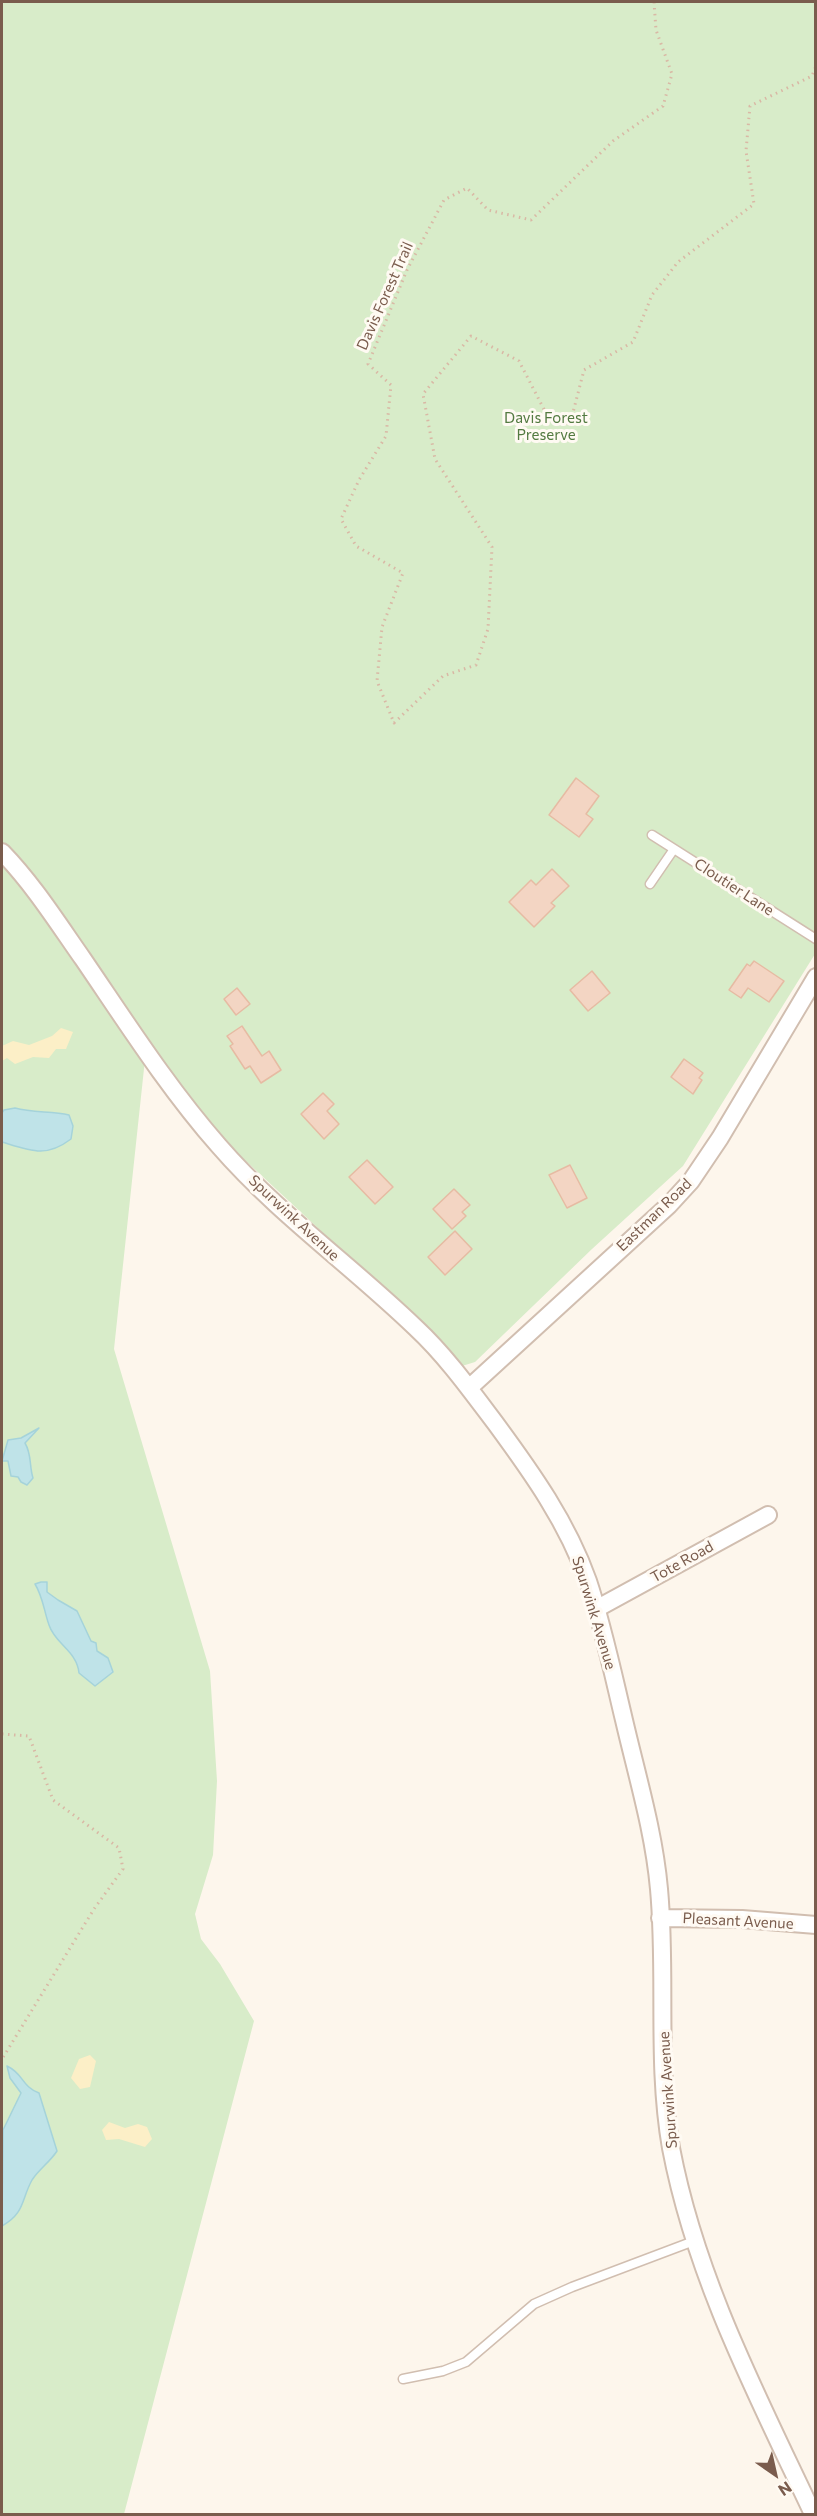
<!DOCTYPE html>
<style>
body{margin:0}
#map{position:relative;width:817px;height:2516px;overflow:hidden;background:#fdf6ec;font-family:Commissioner,sans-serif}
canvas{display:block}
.frame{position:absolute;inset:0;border:3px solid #7a5c4d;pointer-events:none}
.north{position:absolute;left:745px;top:2444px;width:60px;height:60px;-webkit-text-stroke:4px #fffaf3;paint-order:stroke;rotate:146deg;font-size:16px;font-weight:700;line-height:24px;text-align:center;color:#7a5c4d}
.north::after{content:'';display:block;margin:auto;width:21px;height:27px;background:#7a5c4d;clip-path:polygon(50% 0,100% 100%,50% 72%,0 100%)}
</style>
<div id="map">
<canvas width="817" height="2516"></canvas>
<div class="frame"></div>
<div class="north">N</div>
</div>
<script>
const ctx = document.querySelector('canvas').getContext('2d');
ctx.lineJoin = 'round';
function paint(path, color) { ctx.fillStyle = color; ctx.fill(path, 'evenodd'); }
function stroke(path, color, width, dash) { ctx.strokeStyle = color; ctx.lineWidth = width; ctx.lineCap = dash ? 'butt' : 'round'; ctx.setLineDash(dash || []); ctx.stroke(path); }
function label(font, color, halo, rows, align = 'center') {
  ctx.font = font + ' Commissioner,sans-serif'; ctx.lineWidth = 6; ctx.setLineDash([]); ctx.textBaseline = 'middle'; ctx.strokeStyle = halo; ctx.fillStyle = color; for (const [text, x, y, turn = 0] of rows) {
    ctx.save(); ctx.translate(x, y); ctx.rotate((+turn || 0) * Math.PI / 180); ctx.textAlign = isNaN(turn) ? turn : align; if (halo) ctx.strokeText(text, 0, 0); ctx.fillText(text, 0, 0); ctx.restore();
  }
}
paint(new Path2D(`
 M2,2H815V954L683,1166L592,1249L475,1362L462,1366L456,1364L421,1324L233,1149L208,1121L152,1045L146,1050L114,1349L210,1671L217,1781L213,1855L195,1914L201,1939L220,1964L254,2021L124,2514H2Z`), '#d8ecc9');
paint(new Path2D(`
 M61,1028L73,1032L66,1049H56L49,1058L33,1057L15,1064L7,1058L2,1061V1046L13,1041L29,1045L52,1036Z
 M90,2055L96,2061L90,2087L80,2089L71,2078L79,2059Z
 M109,2122L125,2128L138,2124L147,2127L152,2139L145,2147L119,2139L106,2140L102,2130Z`), '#fcefc7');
const water = new Path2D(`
 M15,1108C33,1113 51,1111 69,1115L73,1126L71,1139C46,1158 31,1151 2,1142V1113L4,1110Z
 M39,1428L25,1443C32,1455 29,1465 33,1478L27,1485L21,1482L18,1477L11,1476L8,1461H2L8,1440L21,1438Z
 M41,1582H47V1592L58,1600L77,1611L91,1641L96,1643L97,1651L108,1658L113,1672L95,1686L79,1673C77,1651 55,1644 49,1625C44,1611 43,1597 35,1584Z
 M7,2066C24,2074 21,2086 39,2093L57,2151C50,2162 39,2169 32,2180C21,2200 25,2213 2,2226L3,2130L21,2093L10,2078Z`);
paint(water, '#bfe3e8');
stroke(water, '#a5d3da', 1.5);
const building = new Path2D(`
 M576,778L599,796L586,814L593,819L579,837L549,815Z
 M552,869L569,886L551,903L555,906L534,927L509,902L531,880L536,885Z
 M754,961L784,981L769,1002L748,988L741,998L729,990L747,964L750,966Z
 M592,971L610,993L588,1011L570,990Z
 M237,988L250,1004L236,1015L224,999Z
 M242,1026L262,1056L269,1051L281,1070L261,1083L250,1066L245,1069L230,1046L233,1044L227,1036Z
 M684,1059L703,1073L699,1078L702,1080L693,1094L671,1077Z
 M323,1093L334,1104L327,1111L339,1124L324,1139L301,1114Z
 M367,1160L393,1187L375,1204L349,1177Z
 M570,1165L587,1198L567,1208L549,1175Z
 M454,1189L470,1205L462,1212L466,1216L452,1229L433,1209Z
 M455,1231L472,1249L445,1275L428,1257Z`);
paint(building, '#f3d5c3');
stroke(building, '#e6bba3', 1.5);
const lane = new Path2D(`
 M652,835L816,939
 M650,884L674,849
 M403,2379L443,2371L466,2362L534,2304L572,2287L694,2241`);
const street = new Path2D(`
 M2,852C33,884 57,922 83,959C126,1022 168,1088 219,1146C277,1213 352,1266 416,1328C446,1356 471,1391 496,1424C532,1473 567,1522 588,1581C603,1626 613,1674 624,1720C637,1776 654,1832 659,1889C667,1975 656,2063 671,2148C696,2279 757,2395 813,2514
 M469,1388L669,1205L691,1181L720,1138L816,977
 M596,1609L768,1515
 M660,1918L742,1919L816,1925`);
stroke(lane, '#d1beb0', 11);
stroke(street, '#d1beb0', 20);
stroke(new Path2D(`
 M654,2L656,30L672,74L663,106L613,141L531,220L488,210L467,188L444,200L407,270L368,364L391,385L386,436L359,480L341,519L356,546L403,573L382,627L377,681L394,723L443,676L476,665L488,629L492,547L435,459L423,394L471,336L519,361L549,419L570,424L584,370L633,342L652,295L678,262L754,204L746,151L750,106L812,76L816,66
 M2,1734L29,1736L53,1800L119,1848L123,1869L94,1909L2,2059`), '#d9b8a5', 3, [1.5, 4.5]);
stroke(lane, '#fff', 8);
stroke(street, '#fff', 16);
label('15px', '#7a5c4d', '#fffaf3', [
 ["Davis Forest Trail",385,296,-66],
 ["Cloutier Lane",734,887,33],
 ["Eastman Road",654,1215,-44],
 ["Spurwink Avenue",294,1218,43],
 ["Tote Road",682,1562,-29],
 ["Spurwink Avenue",594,1613,73],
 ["Pleasant Avenue",738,1921,3],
 ["Spurwink Avenue",668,2090,-94]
]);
label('15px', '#537a41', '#fffaf3', [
 ["Davis Forest",546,418],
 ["Preserve",546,435]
]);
</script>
